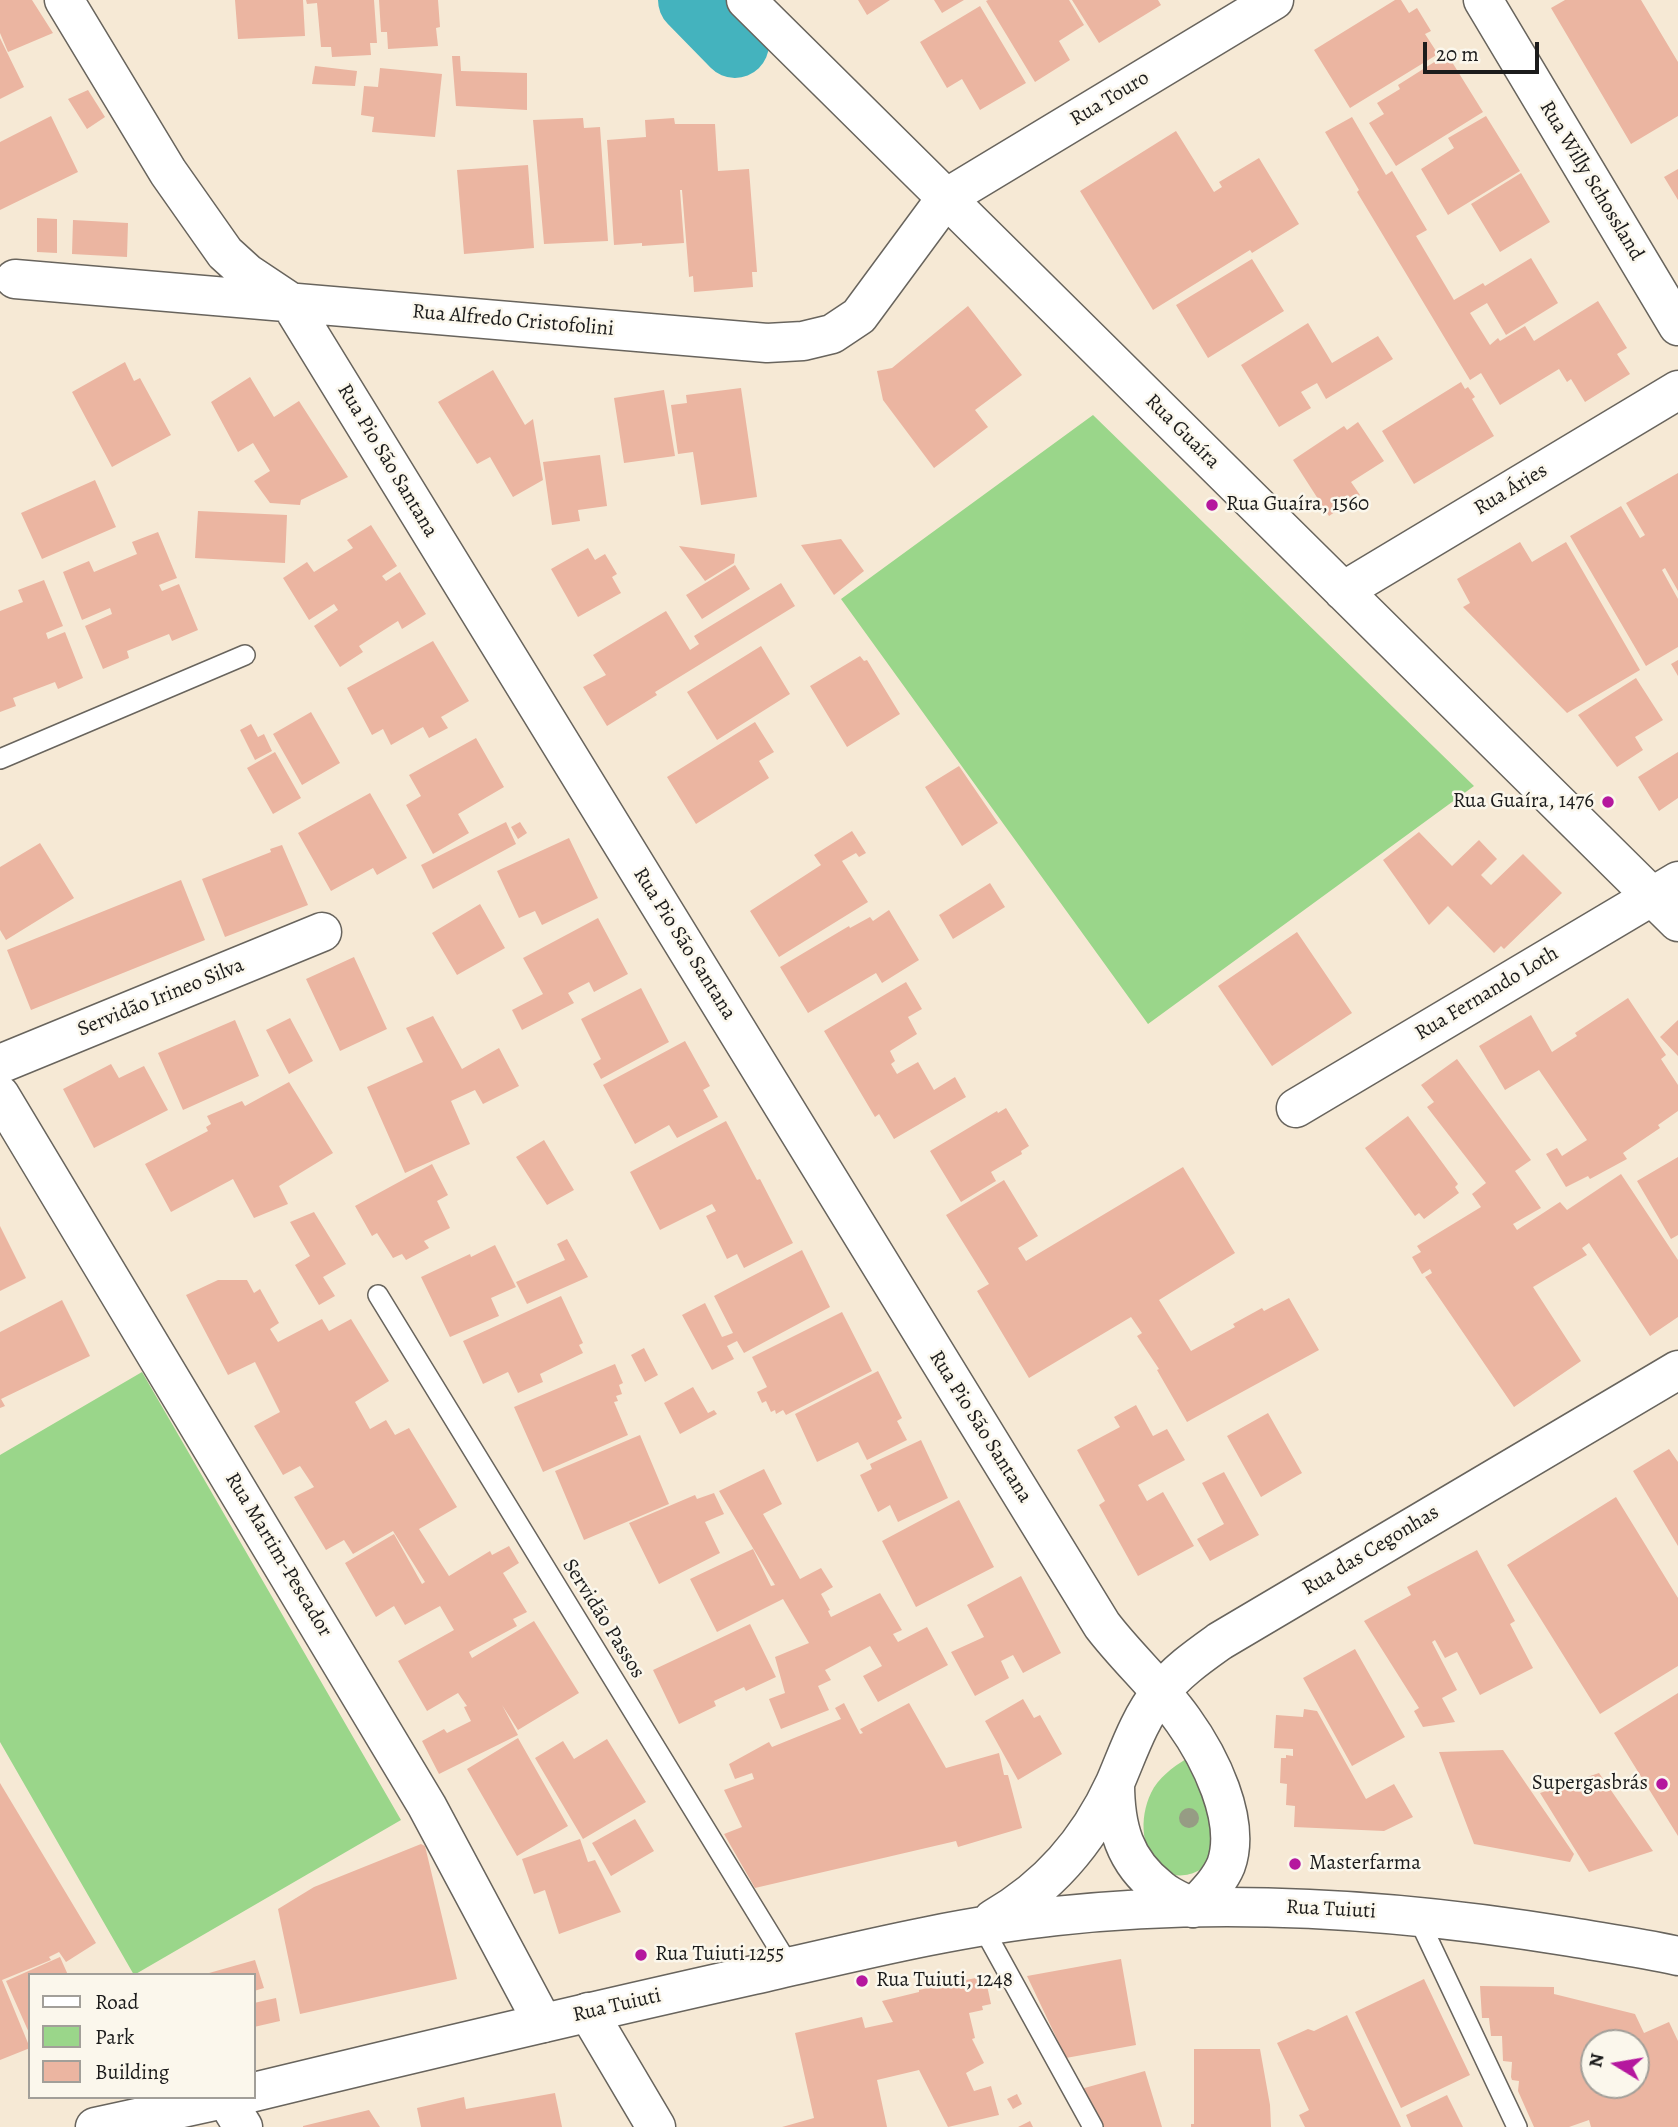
<!DOCTYPE html>
<meta charset="utf-8">
<style>
body{margin:0}
#map{position:relative;width:1678px;height:2127px;overflow:hidden;background:#f6e9d5;font-family:Alegreya,serif}
canvas{display:block}
.legend{position:absolute;left:28px;top:1973px;width:228px;height:126px;box-sizing:border-box;background:#fbf7ec;border:2px solid #a29f99;margin:0;padding:9px 12px;list-style:none;font-size:21px;color:#1c1c1c}
.legend li{display:flex;align-items:center;gap:14px;height:35px}
.legend b{width:35px;border:2px solid #a29f99}
.north{position:absolute;left:1580px;top:2029px;width:70px;height:70px;box-sizing:border-box;background:#fbf7ec;border:2px solid #a29f99;border-radius:50%;rotate:281deg;font-size:19px;font-weight:700;line-height:28px;text-align:center;color:#1c1c1c}
.north::after{content:'';display:block;margin:auto;width:24px;height:32px;background:#b5179e;clip-path:polygon(50% 0,100% 100%,50% 72%,0 100%)}
.scale{position:absolute;left:1423px;top:42px;width:116px;height:32px;box-sizing:border-box;border:4px solid #1c1c1c;border-top:0;padding-left:9px;font-size:21px;line-height:24px;white-space:nowrap;color:#1c1c1c;-webkit-text-stroke:5px #fbf7ec;paint-order:stroke}
</style>
<div id="map">
<canvas width="1678" height="2127"></canvas>
<ul class="legend">
<li><b style="height:9px;background:#fff"></b>Road</li>
<li><b style="height:19px;background:#9ad68a"></b>Park</li>
<li><b style="height:19px;background:#ebb5a1"></b>Building</li>
</ul>
<div class="north">N</div>
<div class="scale">20 m</div>
</div>
<script>
const ctx = document.querySelector('canvas').getContext('2d');
ctx.lineJoin = 'round';
function paint(path, color) { ctx.fillStyle = color; ctx.fill(path, 'evenodd'); }
function stroke(path, color, width, dash) { ctx.strokeStyle = color; ctx.lineWidth = width; ctx.lineCap = dash ? 'butt' : 'round'; ctx.setLineDash(dash || []); ctx.stroke(path); }
function label(font, color, halo, rows, align = 'center') {
  ctx.font = font + ' Alegreya,serif'; ctx.lineWidth = 5; ctx.setLineDash([]); ctx.textBaseline = 'middle'; ctx.strokeStyle = halo; ctx.fillStyle = color; for (const [text, x, y, turn = 0] of rows) {
    ctx.save(); ctx.translate(x, y); ctx.rotate((+turn || 0) * Math.PI / 180); ctx.textAlign = isNaN(turn) ? turn : align; if (halo) ctx.strokeText(text, 0, 0); ctx.fillText(text, 0, 0); ctx.restore();
  }
}
paint(new Path2D(`
 M1093,415L1474,786L1148,1024L841,599Z
 M142,1372L401,1820L134,1975L0,1742V1455Z
 M1186,1759C1195,1782 1208,1806 1213,1830C1214,1836 1213,1851 1211,1857C1205,1873 1179,1881 1165,1871C1140,1853 1139,1818 1151,1793C1158,1778 1173,1767 1186,1759Z`), '#9ad68a');
stroke(new Path2D(`
 M692,0L735,44`), '#44b3be', 68);
paint(new Path2D(`
 M0,0H32L53,33L8,52L0,33Z
 M235,0H303L305,36L238,39Z
 M306,0H374L377,43H370L371,55L332,57L331,47H321L317,3L307,4Z
 M379,0H438L440,27L436,28L438,46L388,49L387,32H381Z
 M858,0H890L867,15Z
 M934,0H964L942,13Z
 M988,0H1069L1084,25L1059,41L1070,60L1035,82L986,1Z
 M1072,0H1158L1161,5L1099,43Z
 M1395,0H1401L1409,13L1417,8L1431,31L1425,34L1438,54L1350,108L1314,50Z
 M1565,0H1641L1678,62V116L1631,144L1551,8Z
 M980,6L1026,83L980,110L962,79L947,88L920,42Z
 M0,38L24,87L0,99Z
 M1447,54L1483,112L1396,166L1369,123L1384,114L1377,103L1400,89L1398,85Z
 M452,56H460L461,71L527,73V110L456,106Z
 M315,66L357,71L355,86L312,84Z
 M380,68L442,74L435,137L372,132L374,117L361,115L364,86L378,87Z
 M88,90L105,117L87,129L68,99Z
 M51,116L78,172L0,210V142Z
 M1486,116L1520,171L1448,215L1421,169L1454,148L1448,138Z
 M1352,117L1386,175L1392,171L1427,230L1416,236L1454,300L1483,283L1485,286L1531,258L1558,303L1506,335L1487,303L1470,313L1490,345L1498,338L1500,341L1525,326L1534,341L1598,301L1627,348L1617,354L1630,374L1585,402L1571,379L1567,382L1559,369L1500,405L1481,373L1470,380L1357,192L1359,190L1325,132Z
 M583,118L584,128L600,127L608,241L544,244L533,120Z
 M674,118L675,124H715L718,171L749,169L757,272H752L753,287L694,292L693,276L689,277L682,190H680L684,243L642,246V243L614,245L607,140L646,137L645,120Z
 M1176,131L1214,192L1222,187L1219,182L1259,158L1299,224L1252,253L1250,250L1153,310L1080,191Z
 M528,165L534,248L464,254L457,170Z
 M1678,169V200L1664,177Z
 M1521,173L1550,222L1500,252L1471,204Z
 M37,218L57,219V253L37,252Z
 M73,220L128,223L127,257L72,254Z
 M1252,259L1284,311L1208,358L1176,305Z
 M968,306L1022,375L975,410L988,427L934,468L883,400L877,371L892,368Z
 M1308,323L1332,363L1378,336L1393,359L1326,399L1317,383L1301,392L1311,408L1279,427L1241,365Z
 M125,362L134,381L140,378L171,435L112,467L72,392Z
 M493,370L525,425L533,419L543,480L513,497L490,457L477,464L438,402Z
 M250,377L274,417L299,401L348,477L301,500L300,505L270,503L254,481L270,471L253,443L238,452L211,402Z
 M1461,382L1465,389L1468,387L1475,397L1472,399L1494,436L1414,484L1382,431Z
 M741,388L757,497L701,505L693,452L678,454L671,405L687,403L686,395Z
 M664,390L675,456L624,463L614,398Z
 M1358,422L1384,461L1351,482L1360,495L1329,516L1293,460L1344,426L1347,430Z
 M600,455L607,506L578,510L580,521L552,525L543,462Z
 M1678,473V591L1665,568L1662,570L1678,599V647L1646,666L1570,536L1621,506L1640,538L1645,535L1626,503Z
 M95,480L116,527L42,559L21,513Z
 M198,511L287,515L285,563L195,558Z
 M371,525L397,566L382,576L386,581L400,572L426,614L402,629L398,621L359,646L363,652L340,667L314,626L338,610L334,604L309,620L283,578L307,562L314,572L353,548L347,540Z
 M158,532L177,578L159,585L162,591L179,584L198,630L172,641L169,634L127,651L129,658L103,669L85,626L112,614L110,608L82,620L63,572L89,561L94,572L137,554L132,542Z
 M841,539L864,571L834,595L801,545Z
 M1520,542L1532,562L1566,542L1640,670L1567,713L1463,607L1470,603L1457,579Z
 M679,546L735,554L734,563L705,581Z
 M588,548L595,560L605,554L617,574L612,577L621,593L578,617L551,569Z
 M735,565L750,589L702,619L686,595Z
 M44,580L63,626L46,633L48,639L65,632L83,678L58,689L55,682L13,698L16,706L0,712V611L23,602L18,590Z
 M781,583L795,606L655,692L657,695L607,726L583,687L606,675L593,655L666,611L690,650L699,644L694,636Z
 M433,641L469,701L441,717L448,728L429,738L423,727L391,745L383,729L372,735L347,688Z
 M761,646L790,694L717,740L687,692Z
 M860,656L864,661L867,660L900,714L847,747L810,686Z
 M1678,660V676L1671,664Z
 M1636,678L1663,720L1635,737L1643,750L1617,767L1578,715Z
 M311,712L340,763L302,785L273,734Z
 M755,722L774,752L759,761L769,778L696,824L667,777Z
 M251,724L258,737L264,734L272,751L255,760L240,730Z
 M476,738L504,787L458,814L469,833L433,854L406,805L421,796L409,775Z
 M275,752L301,798L273,814L247,768Z
 M1678,752V798L1659,811L1638,777Z
 M959,766L998,823L962,846L925,787Z
 M370,793L407,858L377,875L373,868L331,891L298,833Z
 M506,822L516,844L433,889L421,865Z
 M520,822L527,833L518,839L511,827Z
 M852,831L866,853L859,857L856,853L842,861L868,902L779,957L750,911L821,865L814,855Z
 M1419,832L1452,866L1479,840L1497,859L1481,875L1491,885L1523,854L1562,893L1504,949L1501,946L1494,953L1448,906L1429,925L1383,860Z
 M569,838L598,898L542,925L535,911L519,918L497,871Z
 M40,843L74,898L6,940L0,930V867Z
 M282,845L308,905L225,937L202,879L271,852L270,849Z
 M181,880L205,940L31,1010L7,950Z
 M990,883L1005,907L953,939L939,915Z
 M480,904L505,948L457,975L432,933Z
 M889,910L919,960L882,983L876,973L808,1013L780,967L849,926L850,928L870,917L873,921Z
 M598,918L628,974L594,992L589,982L568,993L574,1003L522,1030L512,1010L543,994L523,958Z
 M1297,932L1352,1013L1272,1066L1218,986Z
 M354,957L387,1029L340,1051L306,979Z
 M906,982L922,1009L908,1017L917,1034L890,1051L895,1061L891,1064L897,1074L918,1062L934,1090L955,1077L966,1097L894,1139L879,1114L875,1117L824,1031Z
 M641,988L669,1042L601,1079L593,1064L601,1059L581,1019Z
 M1628,998L1666,1055L1661,1059L1678,1085V1111L1658,1125L1660,1128L1623,1153L1627,1159L1590,1179L1588,1176L1566,1187L1546,1154L1557,1148L1562,1156L1587,1140L1539,1070L1505,1090L1479,1046L1531,1015L1552,1052L1577,1036L1575,1033Z
 M433,1016L462,1069L499,1048L519,1086L483,1104L475,1090L451,1101L470,1144L405,1173L367,1087L423,1062L406,1028Z
 M290,1018L313,1061L289,1074L266,1030Z
 M235,1020L259,1076L183,1110L158,1053Z
 M1678,1020V1056L1660,1037Z
 M685,1041L710,1086L703,1090L718,1117L677,1138L669,1125L635,1144L603,1085Z
 M1457,1059L1531,1160L1515,1171L1541,1208L1513,1224L1517,1230L1560,1202L1567,1210L1621,1174L1678,1260V1317L1650,1336L1589,1243L1582,1248L1587,1255L1533,1287L1581,1361L1514,1407L1425,1277L1432,1273L1430,1269L1422,1274L1412,1257L1421,1252L1417,1246L1481,1207L1472,1194L1486,1183L1427,1107L1434,1102L1421,1085Z
 M111,1064L119,1078L144,1066L168,1110L94,1148L63,1089Z
 M289,1082L333,1153L279,1186L288,1204L254,1218L233,1179L171,1212L145,1164L208,1131L206,1127L211,1124L207,1116L242,1101L245,1106Z
 M1006,1108L1029,1146L1021,1151L1022,1154L991,1172L996,1181L961,1202L930,1151L997,1111L998,1113Z
 M1408,1116L1458,1184L1455,1187L1459,1193L1424,1219L1419,1213L1415,1216L1365,1148Z
 M726,1121L757,1180L760,1179L793,1243L744,1268L737,1254L727,1259L706,1216L716,1211L712,1204L660,1230L630,1172Z
 M544,1140L574,1190L547,1205L516,1157Z
 M1678,1157V1235L1671,1239L1637,1181Z
 M432,1164L448,1195L437,1201L450,1228L424,1241L429,1248L406,1260L402,1254L393,1258L377,1233L372,1236L355,1206Z
 M1183,1167L1235,1253L1159,1300L1191,1351L1235,1327L1233,1324L1262,1308L1264,1311L1289,1298L1319,1350L1187,1422L1157,1370L1159,1369L1137,1336L1142,1333L1131,1317L1029,1378L977,1291L989,1284L946,1215L1004,1180L1038,1236L1018,1248L1026,1261Z
 M314,1212L346,1264L323,1277L335,1296L319,1305L295,1265L310,1256L290,1222Z
 M0,1226L26,1278L0,1291Z
 M567,1239L588,1277L527,1304L516,1282L565,1260L557,1244Z
 M495,1245L516,1287L491,1298L499,1316L450,1337L421,1277L470,1254L471,1257Z
 M802,1250L830,1307L744,1353L737,1341L727,1346L734,1359L712,1370L682,1315L705,1303L722,1337L733,1333L714,1296Z
 M218,1280H247L254,1293L260,1289L279,1323L270,1329L278,1342L322,1319L329,1331L351,1319L389,1381L355,1402L370,1429L386,1420L395,1435L409,1428L457,1507L419,1529L449,1576L490,1551L492,1555L509,1546L519,1563L503,1573L527,1612L513,1619L517,1626L469,1652L472,1658L534,1621L579,1693L518,1730L502,1705L518,1735L439,1774L422,1741L444,1729L447,1733L471,1721L464,1707L467,1706L458,1693L427,1711L398,1661L454,1630L440,1606L405,1625L394,1606L376,1617L345,1563L394,1534L422,1584L425,1582L393,1531L353,1554L344,1540L326,1550L294,1497L314,1487L300,1466L283,1475L254,1426L280,1412L255,1362L228,1375L186,1295Z
 M561,1296L583,1343L579,1345L583,1353L540,1374L543,1382L518,1393L508,1372L483,1384L463,1341Z
 M62,1300L90,1356L1,1399L5,1406L0,1408V1332Z
 M842,1312L872,1371L786,1415L783,1410L776,1414L775,1410L771,1412L766,1401L762,1403L757,1392L767,1387L752,1357Z
 M644,1348L658,1375L645,1382L631,1355Z
 M615,1364L623,1383L619,1385L622,1394L616,1396L618,1401L614,1402L628,1435L543,1472L514,1407Z
 M878,1371L902,1418L897,1421L907,1440L867,1460L858,1442L817,1462L795,1414Z
 M693,1387L708,1413L714,1410L717,1414L680,1434L664,1403Z
 M1136,1405L1153,1436L1167,1429L1185,1460L1138,1485L1147,1501L1163,1492L1194,1546L1138,1576L1099,1505L1105,1501L1077,1450L1120,1427L1114,1417Z
 M1268,1413L1302,1473L1261,1497L1227,1436Z
 M640,1435L669,1504L584,1540L555,1471Z
 M921,1440L948,1498L898,1522L890,1505L878,1512L860,1475L872,1469L870,1464Z
 M1669,1449L1678,1462V1546L1633,1471Z
 M764,1469L782,1504L763,1514L800,1579L821,1568L833,1587L821,1594L830,1610L828,1611L831,1617L880,1593L902,1630L893,1634L898,1642L927,1627L948,1665L878,1702L863,1676L882,1666L870,1646L825,1670L831,1680L818,1686L829,1710L781,1729L769,1699L785,1693L775,1657L809,1643L783,1599L717,1632L690,1579L753,1549L771,1586L775,1585L719,1491Z
 M1224,1472L1259,1535L1210,1561L1197,1539L1224,1524L1202,1483Z
 M714,1493L724,1514L705,1522L720,1553L659,1584L629,1523L695,1495L697,1499Z
 M1616,1497L1678,1598V1666L1600,1714L1507,1565Z
 M959,1500L994,1567L916,1607L882,1541Z
 M1477,1550L1515,1621L1510,1624L1533,1668L1480,1695L1457,1652L1445,1658L1435,1640L1432,1642L1457,1690L1442,1698L1455,1722L1423,1727L1414,1711L1419,1708L1364,1621L1411,1595L1407,1587Z
 M1021,1576L1061,1653L1023,1673L1013,1655L1001,1661L1009,1678L975,1696L951,1652L984,1637L967,1605Z
 M750,1624L776,1677L746,1691L744,1687L714,1701L716,1706L679,1724L653,1670Z
 M1355,1649L1405,1737L1352,1766L1303,1678Z
 M1678,1693V1836L1614,1733Z
 M1023,1699L1034,1718L1040,1715L1062,1754L1018,1780L985,1721Z
 M844,1703L860,1734L863,1733L860,1729L909,1703L946,1768L999,1753L1004,1775H1008L1022,1828L958,1847L956,1841L755,1888L724,1834L742,1827L724,1790L754,1779L752,1773L735,1779L729,1764L769,1742L772,1747L841,1719L835,1708Z
 M1304,1709L1317,1711L1366,1799L1394,1784L1413,1817L1384,1831L1294,1827L1295,1806L1286,1805L1287,1784L1280,1783L1281,1758H1286V1755L1293,1756V1749L1274,1748L1276,1715L1303,1717Z
 M518,1738L568,1826L517,1856L467,1769Z
 M607,1739L646,1802L583,1839L535,1758L563,1741L574,1759Z
 M1503,1750L1574,1854L1570,1862L1474,1844L1439,1752Z
 M1599,1773L1653,1851L1589,1872L1540,1793Z
 M0,1783L96,1943L66,1962L59,1952L49,1957L51,1960L2,1980L30,2048L0,2060Z
 M635,1819L654,1851L611,1876L592,1843Z
 M580,1839L588,1862L595,1860L621,1912L559,1934L545,1890L534,1894L522,1859Z
 M421,1844L425,1846L457,1979L300,2014L278,1909L314,1887Z
 M60,1957L68,1975H30V2035L6,1981Z
 M1121,1959L1136,2045L1066,2058L1027,1976Z
 M255,1960L264,1988L254,1991V1975H202Z
 M985,1976L991,2004L982,2006L983,2010L969,2013L975,2038L972,2039L984,2063L966,2073L974,2091L991,2086L999,2115L948,2127L919,2070L877,2080L887,2127H782L814,2118L795,2033L862,2017L865,2028L893,2022L882,2001L919,1992V1990Z
 M1424,1979L1470,2075L1401,2108L1355,2012Z
 M1480,1986L1554,1987V1994L1635,2014L1644,2033L1669,2022L1678,2041V2127H1591L1589,2120L1569,2127H1534L1518,2091L1519,2081L1512,2080L1511,2077L1512,2062L1503,2061L1502,2036H1491L1489,2018H1482ZM1594,2043H1636V2085H1594Z
 M276,1998L280,2021L254,2027V2003Z
 M1347,2015L1401,2127H1305L1299,2115L1309,2110L1277,2043L1308,2029L1314,2031Z
 M1194,2049H1260L1270,2105L1271,2127H1191V2124H1194Z
 M1145,2071L1162,2127H1101L1081,2089Z
 M555,2093L562,2127H421L417,2108L464,2097L466,2109Z
 M1017,2094L1022,2104L1013,2109L1007,2099Z
 M1447,2095L1463,2127H1411L1406,2115Z
 M369,2110L380,2127H303V2126Z
 M1030,2121L1033,2127H1018Z`), '#ebb5a1');
const service = new Path2D(`
 M0,759L245,655
 M378,1295L790,1967
 M1417,1916L1517,2127
 M982,1926L1093,2127`);
const minor = new Path2D(`
 M64,0L168,172L225,253L247,273L289,301L1102,1625C1127,1658 1159,1686 1183,1720C1209,1756 1242,1820 1226,1865C1219,1882 1205,1895 1193,1908
 M15,279L767,343L803,341L832,334L859,316L946,198L1274,0
 M0,1064L322,932
 M0,1095L427,1806L543,2023
 M1296,1108L1678,881
 M588,2012L656,2127
 M226,2099L243,2127`);
const tertiary = new Path2D(`
 M746,0L1678,922
 M1483,0L1678,326
 M1343,591L1678,390`);
const primary = new Path2D(`
 M1115,1783C1115,1827 1124,1861 1160,1889C1169,1897 1183,1902 1193,1908
 M993,1919C1049,1887 1088,1842 1115,1783C1128,1753 1139,1719 1160,1693C1176,1672 1199,1656 1220,1641L1678,1370
 M254,2092C419,2052 584,2013 749,1976C851,1953 953,1927 1056,1916C1228,1897 1401,1909 1571,1937C1606,1943 1643,1948 1678,1956
 M95,2127L233,2097`);
stroke(service, '#68645d', 22);
stroke(minor, '#68645d', 41);
stroke(tertiary, '#68645d', 41);
stroke(primary, '#68645d', 41);
stroke(service, '#fff', 19);
stroke(minor, '#fff', 38);
stroke(tertiary, '#fff', 38);
stroke(primary, '#fff', 38);
ctx.fillStyle = '#969c84';
for (const [x, y] of [
 [1189,1818]
]) { ctx.beginPath(); ctx.arc(x, y, 10, 0, 2 * Math.PI); ctx.fill(); }
for (const [x, y, r, color] of [
 [1212,505,7,"#b5179e"],
 [1608,802,7,"#b5179e"],
 [1662,1784,7,"#b5179e"],
 [1295,1864,7,"#b5179e"],
 [641,1955,7,"#b5179e"],
 [862,1981,7,"#b5179e"]
]) { const dot = new Path2D(); dot.arc(x, y, r, 0, 2 * Math.PI); ctx.fillStyle = color; ctx.fill(dot); stroke(dot, '#fbf7ec', 2.5); }
label('21px', '#1c1c1c', '#fbf7ec', [
 ["Rua Touro",1110,99,-31],
 ["Rua Willy Schossland",1591,181,59],
 ["Rua Alfredo Cristofolini",513,321,5],
 ["Rua Guaíra",1182,432,45],
 ["Rua Pio São Santana",387,461,59],
 ["Rua Áries",1511,490,-31],
 ["Rua Pio São Santana",684,944,58],
 ["Rua Fernando Loth",1487,994,-31],
 ["Servidão Irineo Silva",161,998,-22],
 ["Rua Pio São Santana",980,1427,58],
 ["Rua das Cegonhas",1371,1551,-31],
 ["Rua Martim-Pescador",278,1555,59],
 ["Servidão Passos",603,1619,58],
 ["Rua Tuiuti",1331,1910,3],
 ["Rua Tuiuti",617,2006,-13]
]);
label('21px', '#1c1c1c', '#fbf7ec', [
 ["Rua Guaíra, 1560",1226,505],
 ["Rua Guaíra, 1476",1594,802,"right"],
 ["Supergasbrás",1648,1784,"right"],
 ["Masterfarma",1309,1864],
 ["Rua Tuiuti 1255",655,1955],
 ["Rua Tuiuti, 1248",876,1981]
], 'left');
</script>
